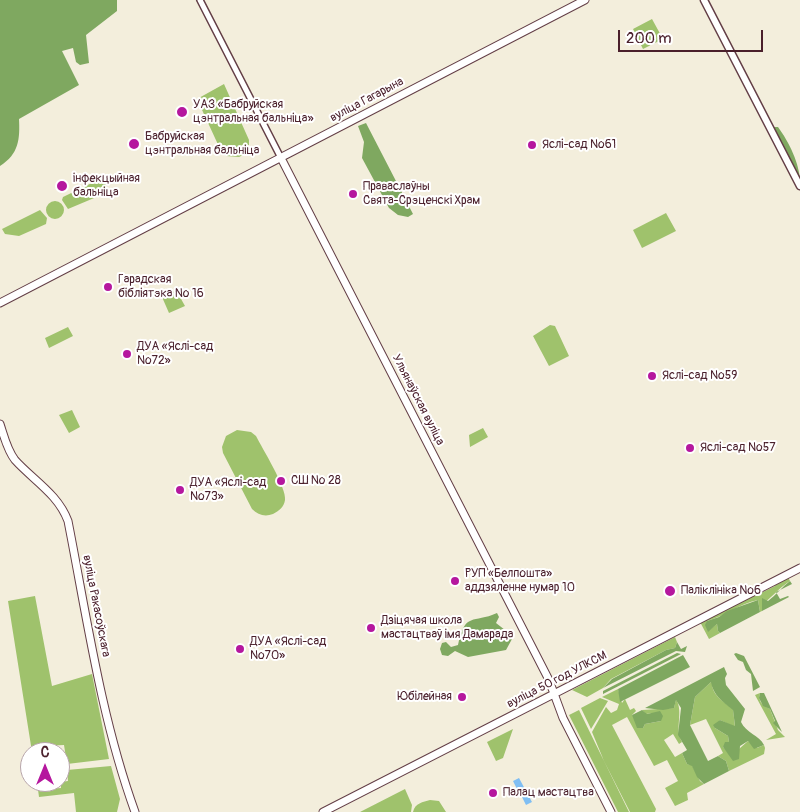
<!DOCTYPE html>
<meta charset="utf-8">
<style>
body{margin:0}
#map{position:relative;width:800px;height:812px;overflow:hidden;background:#f3eedc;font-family:Pangolin,sans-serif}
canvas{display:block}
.north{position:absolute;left:20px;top:742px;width:50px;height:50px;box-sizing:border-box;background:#fff;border:1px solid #b7a5aa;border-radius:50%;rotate:0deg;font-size:14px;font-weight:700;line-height:20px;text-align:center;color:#4a1f2b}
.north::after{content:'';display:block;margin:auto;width:18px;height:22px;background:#b5179e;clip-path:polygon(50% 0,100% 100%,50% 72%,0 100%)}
.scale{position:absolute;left:618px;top:30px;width:145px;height:22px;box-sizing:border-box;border:2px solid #4a1f2b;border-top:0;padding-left:6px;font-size:15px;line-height:18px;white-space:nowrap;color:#4a1f2b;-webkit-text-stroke:4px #fff;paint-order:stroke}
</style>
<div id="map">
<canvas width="800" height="812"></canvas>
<div class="north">С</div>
<div class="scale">200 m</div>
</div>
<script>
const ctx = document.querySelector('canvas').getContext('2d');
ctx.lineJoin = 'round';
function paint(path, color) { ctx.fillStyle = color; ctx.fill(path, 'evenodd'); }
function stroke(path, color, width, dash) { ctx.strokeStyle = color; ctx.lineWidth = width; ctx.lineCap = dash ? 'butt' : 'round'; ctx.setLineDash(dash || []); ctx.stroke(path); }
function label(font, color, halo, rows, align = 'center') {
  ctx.font = font + ' Pangolin,sans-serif'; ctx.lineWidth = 4; ctx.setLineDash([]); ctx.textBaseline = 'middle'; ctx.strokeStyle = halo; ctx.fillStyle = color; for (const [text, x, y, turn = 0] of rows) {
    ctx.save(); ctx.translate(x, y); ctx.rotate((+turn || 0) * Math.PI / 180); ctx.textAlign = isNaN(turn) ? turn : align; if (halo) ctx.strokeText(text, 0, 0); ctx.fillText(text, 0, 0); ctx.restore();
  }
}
paint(new Path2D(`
 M652,19L663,39L643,49L633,29Z
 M224,84L249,140V152L239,157L226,156L221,151L197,99Z
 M98,180H103L107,188L106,193L68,209L62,200L63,197Z
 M46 210a9 9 0 1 1 18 0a9 9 0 1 1-18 0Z
 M40,210L47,218L46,224L19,236L5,234L2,229Z
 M666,213L676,231L642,248L633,230Z
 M176,290L185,306L169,313L162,297Z
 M550,325L555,326L569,356L549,366L533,336Z
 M68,327L73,336L49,348L45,338Z
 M72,410L80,427L69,433L59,415Z
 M483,428L488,437L470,447L469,435Z
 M237,430L251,432L256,436C262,448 287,488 285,500C284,507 279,511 273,514C265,517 258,515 252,509L223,453L222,447L226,436Z
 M787,575L790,581C779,588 772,597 762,605V611L760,612L758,600C739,604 725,616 707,621L708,631L717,624L718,631L720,633L709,639L699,620L758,590L763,592L775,586L776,581Z
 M35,596L52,686L92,674L109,759L67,764L64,745L42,746L43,752H32L8,601Z
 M675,637L677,642L675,648L666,650L611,679L603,688L587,697L572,690Z
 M712,681C711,695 723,701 733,709L735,727L720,720L715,728L728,736L729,742L723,747L731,756L748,741L757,748L764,745L765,748L764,754L729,771L726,761L718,756L723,753L706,719L690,725L695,697Z
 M618,689L622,703L625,699L630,710L634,708L636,711L632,715L643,728L645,724L661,721L653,713L646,714L642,710L674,708L676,699C684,713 674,728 682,742L679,744L673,734L664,740L675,757L682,753L687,764L692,765L700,781L704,784L687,793L688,800L675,806L665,788L678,781L667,760L654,766L627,717L612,725L656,809L655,812H630L604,761L592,732L606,707L611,713L617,710L619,704L602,697Z
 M760,693C758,702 762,705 770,709L778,730L785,737L766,740L776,734L755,695Z
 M600,698L608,701L591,729L581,708Z
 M579,710L629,812H618L569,715Z
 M513,729L503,758L496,761L487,742Z
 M111,766L120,799L117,812H76L74,793L39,797L37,782H46L47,789L61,788V782L68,781L67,770Z
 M405,789L412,805L411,812H360Z
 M430,800L439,801L446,812H413C415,803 423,802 430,800Z`), '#9fc26c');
paint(new Path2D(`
 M0,0H117V11L86,35L89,63L80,65L76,62L73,48L62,51L79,85L19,119C20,139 19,154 0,166Z
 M366,123L413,214L408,217L398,215L389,208L362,158L364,142L358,126Z
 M774,127H778C789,142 800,164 800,182Z
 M790,581L792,584L776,592L780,599L788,596L789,597L762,611V598L768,601C776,595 782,587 790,581Z
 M758,600L760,612L720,633L718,631L717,624L708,632L705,625L707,621L719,617L727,611Z
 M497,613L499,617L496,623L505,630L512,639L506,650L468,657L455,651L448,656L442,655L440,649L442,643L446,642L451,647L458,645C465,611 473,624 497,613Z
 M677,642L681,649L687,646L685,652L676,651L603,688L612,679L666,650L675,648Z
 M677,653L681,654L603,694V691Z
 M736,653L744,656L760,687L753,691L751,674L746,670L743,662L738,660L734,654Z
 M683,655L690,667L620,702L618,689Z
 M724,667L727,674L725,678L726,685L745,709L741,722C746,733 759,735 764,745L754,749L748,741L740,746L739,759L733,761L723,747L725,742H729L728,736L715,728L713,725L720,720L735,726L733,710C722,701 713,695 711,682L695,697L690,725L708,761L718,756L726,761L729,771L704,784L697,777L692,766L687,764L682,753L687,750L678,735L681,708L676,700L674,708L663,710L645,708Z
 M760,693H764L782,732L773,723L775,721L770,709L763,706L759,698Z
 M642,710L647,714L660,711L663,716L661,721L645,724L643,728H637L632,715Z`), '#7fa860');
paint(new Path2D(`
 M519,778L532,802L526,805L521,795L523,794L520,788L517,789L513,781Z`), '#7fbef3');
const minor = new Path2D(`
 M200,0L281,158`);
const tertiary = new Path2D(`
 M704,0L800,186`);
const secondary = new Path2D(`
 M281,158L549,680L563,718L611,812
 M0,303L585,0
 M0,424C4,436 7,450 15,460C33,480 58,494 68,521C87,618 101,718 135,812
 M323,812L800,568`);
stroke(minor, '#633e46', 8);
stroke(tertiary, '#633e46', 9);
stroke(secondary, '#633e46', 9);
stroke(minor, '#fff', 5);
stroke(tertiary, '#fff', 6);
stroke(secondary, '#fff', 7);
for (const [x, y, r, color] of [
 [182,112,6,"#b5179e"],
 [134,144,6,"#b5179e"],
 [532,145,5,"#b5179e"],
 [62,186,6,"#b5179e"],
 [353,194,5,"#b5179e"],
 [108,287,5,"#b5179e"],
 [127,354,5,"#b5179e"],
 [652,376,5,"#b5179e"],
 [690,448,5,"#b5179e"],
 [281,481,5,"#b5179e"],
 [180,490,5,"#b5179e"],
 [455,581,5,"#b5179e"],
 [670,591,6,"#b5179e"],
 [371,628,5,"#b5179e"],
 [240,649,5,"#b5179e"],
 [462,697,5,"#b5179e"],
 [493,793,5,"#b5179e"]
]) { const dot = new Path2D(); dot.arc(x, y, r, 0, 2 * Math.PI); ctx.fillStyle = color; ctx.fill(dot); stroke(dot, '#fff', 2); }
label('12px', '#4a1f2b', '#fff', [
 ["вуліца Гагарына",367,100,-28],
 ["Ульянаўская вуліца",418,400,63],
 ["вуліца Ракасоўскага",96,606,79],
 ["вуліца 50 год УЛКСМ",557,680,-27]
]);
label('12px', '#4a1f2b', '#fff', [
 ["УАЗ «Бабруйская",193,105],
 ["цэнтральная бальніца»",193,119],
 ["Бабруйская",145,137],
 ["цэнтральная бальніца",145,151],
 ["Яслі-сад №61",542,145],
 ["інфекцыйная",73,179],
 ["бальніца",73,193],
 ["Праваслаўны",363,187],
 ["Свята-Срэценскі Храм",363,201],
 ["Гарадская",118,280],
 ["бібліятэка № 16",118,294],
 ["ДУА «Яслі-сад",137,347],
 ["№72»",137,361],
 ["Яслі-сад №59",662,376],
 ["Яслі-сад №57",700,448],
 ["СШ № 28",291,481],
 ["ДУА «Яслі-сад",190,483],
 ["№73»",190,497],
 ["РУП «Белпошта»",465,574],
 ["аддзяленне нумар 10",465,588],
 ["Паліклініка №6",681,591],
 ["Дзіцячая школа",381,621],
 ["мастацтваў імя Дамарада",381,635],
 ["ДУА «Яслі-сад",250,642],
 ["№70»",250,656],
 ["Юбілейная",452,697,"right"],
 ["Палац мастацтва",503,793]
], 'left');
</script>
